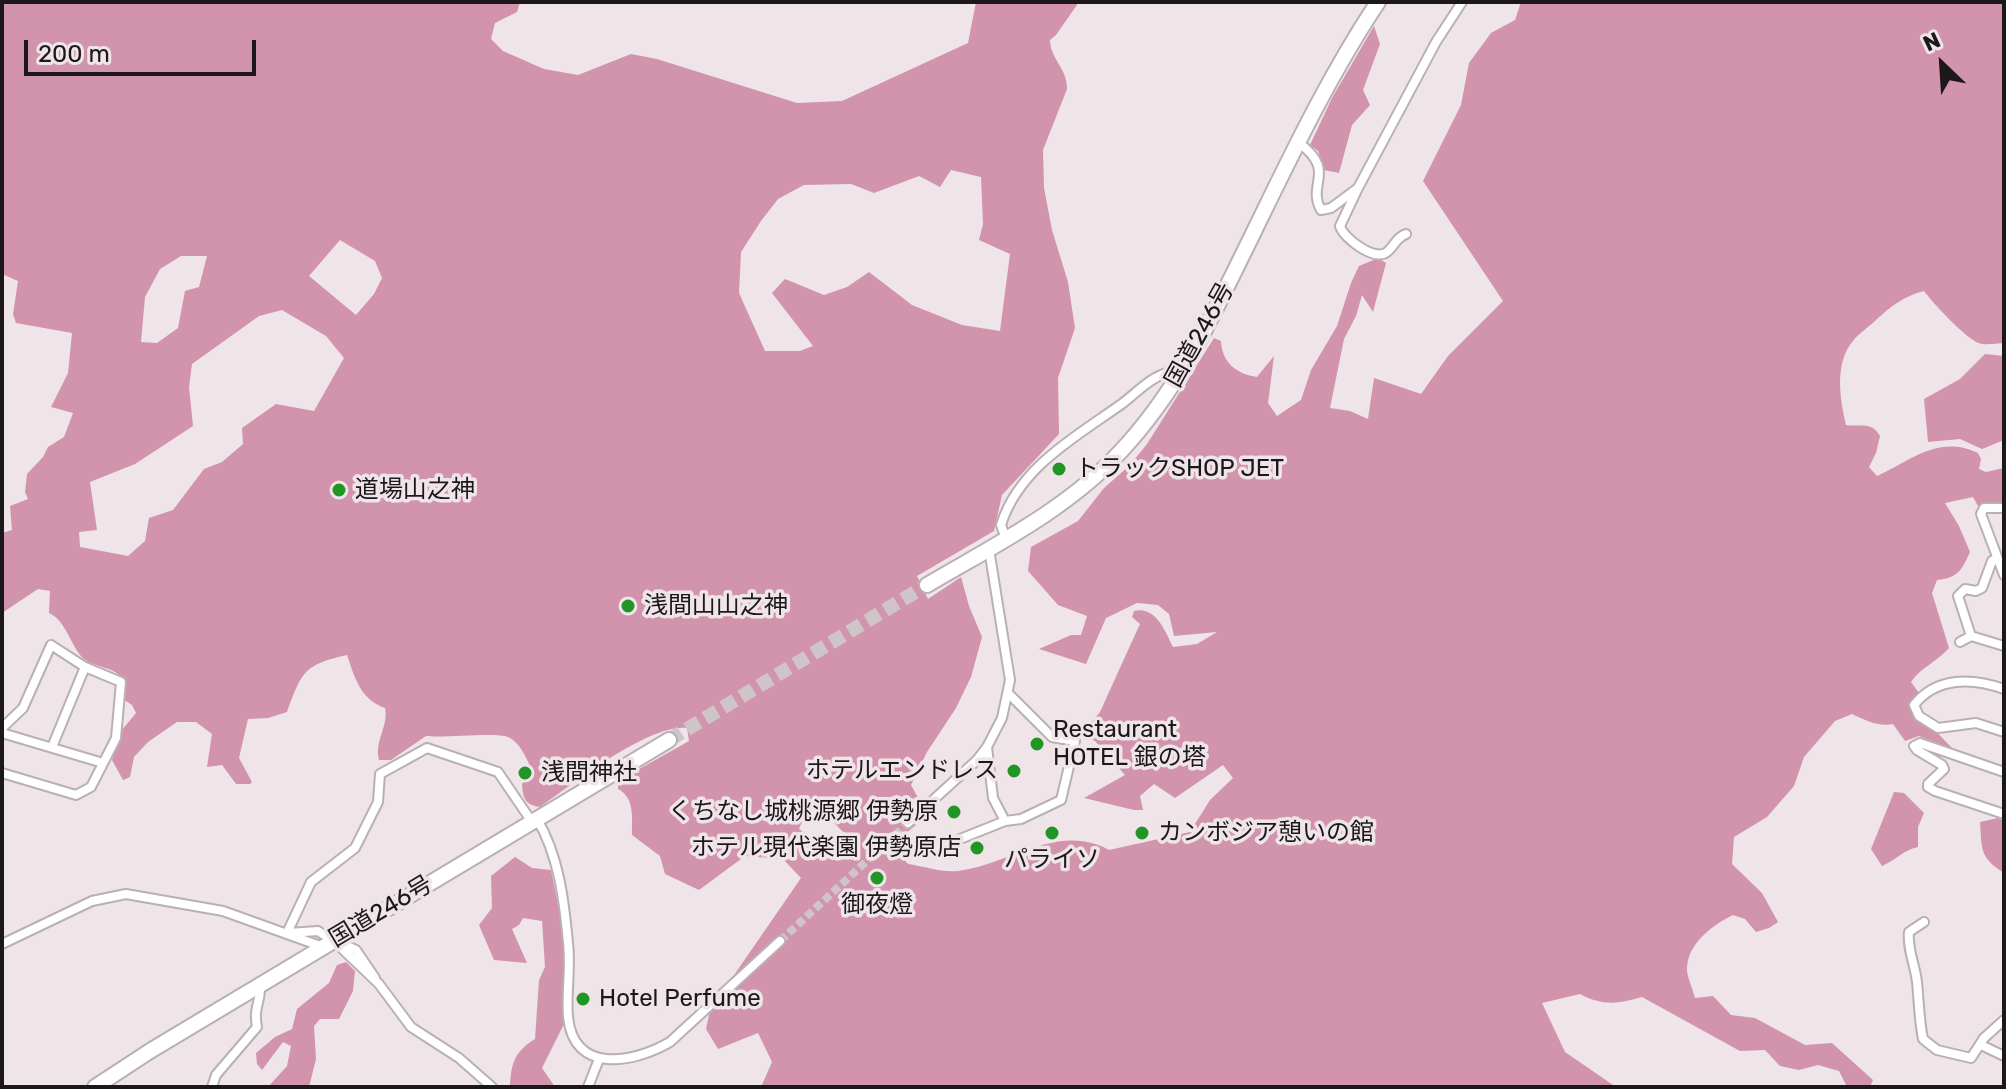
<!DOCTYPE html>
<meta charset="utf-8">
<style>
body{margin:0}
#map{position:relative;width:2006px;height:1089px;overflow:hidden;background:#efe4e8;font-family:Rubik,sans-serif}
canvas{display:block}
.frame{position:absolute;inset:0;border:4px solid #1c181a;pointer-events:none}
.north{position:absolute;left:1902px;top:24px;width:80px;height:80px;-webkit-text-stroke:6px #efe4e8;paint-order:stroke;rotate:335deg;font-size:22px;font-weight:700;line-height:32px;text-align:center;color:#1c181a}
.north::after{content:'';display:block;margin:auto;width:28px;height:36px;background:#1c181a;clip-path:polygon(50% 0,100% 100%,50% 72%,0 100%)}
.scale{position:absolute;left:24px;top:40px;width:232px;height:36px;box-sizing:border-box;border:4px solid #1c181a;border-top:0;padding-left:10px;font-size:24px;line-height:28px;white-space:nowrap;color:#1c181a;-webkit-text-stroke:6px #efe4e8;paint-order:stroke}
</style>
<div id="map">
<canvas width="2006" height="1089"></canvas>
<div class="frame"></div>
<div class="north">N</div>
<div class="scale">200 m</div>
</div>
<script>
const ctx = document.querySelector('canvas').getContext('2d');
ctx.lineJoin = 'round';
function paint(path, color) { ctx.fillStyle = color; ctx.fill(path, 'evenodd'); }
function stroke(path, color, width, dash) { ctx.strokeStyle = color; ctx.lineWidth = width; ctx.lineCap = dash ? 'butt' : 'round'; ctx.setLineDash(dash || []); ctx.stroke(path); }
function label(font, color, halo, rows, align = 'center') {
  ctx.font = font + ' Rubik,"Noto Sans JP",sans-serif'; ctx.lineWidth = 7; ctx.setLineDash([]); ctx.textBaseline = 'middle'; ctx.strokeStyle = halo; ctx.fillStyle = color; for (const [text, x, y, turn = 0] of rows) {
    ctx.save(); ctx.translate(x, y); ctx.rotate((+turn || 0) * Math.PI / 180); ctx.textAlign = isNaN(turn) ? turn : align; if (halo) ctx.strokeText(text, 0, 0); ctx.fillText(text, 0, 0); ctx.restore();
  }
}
paint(new Path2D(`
 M2,2H520L517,12L495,23L491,39L503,51L544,69L578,75L631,54L657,59L797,103L842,101L968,43L976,2H1079L1056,35L1050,40C1050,58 1068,70 1067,89L1043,150L1044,188L1052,230L1068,282L1075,328L1058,378L1059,434L1002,495L994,531L917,576L928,599L961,577L969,606L982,637L971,677L956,708L927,752L911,785L917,796L934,810L899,839L896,850L908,864C923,866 943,873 958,871C1009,865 1058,822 1109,850L1190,832L1210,800L1233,778L1223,765L1175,798L1154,784L1140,796L1143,810H1134L1084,798L1125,775L1095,741L1081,735L1100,712L1134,637L1140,624L1132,617L1134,611C1156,606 1165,631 1173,647L1197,644L1217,632L1174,636L1169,614L1158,605L1137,603L1106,618L1086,664L1039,649L1071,635H1081L1087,616L1058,605L1028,571L1031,547L1078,521L1104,488L1130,465L1147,444L1214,338L1221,341C1222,363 1237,374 1257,377L1274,356L1268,403L1277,416L1301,400L1311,370L1337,326L1351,283L1359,266L1378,258L1386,263L1373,312L1362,295L1356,316L1344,339L1330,408L1350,411L1368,419L1374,378L1421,394L1448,356L1503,301L1423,181L1461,105L1469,63L1491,33L1515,20L1521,2H2004V343C1996,343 1987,346 1979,343C1966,339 1933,303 1924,291C1904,296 1891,306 1876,320C1869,327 1859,333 1853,341C1834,363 1840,399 1846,425C1860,427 1872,421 1880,436L1876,453L1869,467L1877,476C1910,461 1939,434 1978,453L1981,459L1979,469L1986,472L2004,468V504L1978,506L1973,497L1945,503L1959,526L1970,552C1962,570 1958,578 1937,580L1932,593L1949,648C1938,661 1920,668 1911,682L1922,697L1915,710L1954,750L1919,736L1905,741L1893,724C1878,727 1865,720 1852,714L1835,721L1804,757L1794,786L1767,817L1734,837L1732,864L1762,893L1778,922L1769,928L1756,932L1745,919L1733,915C1713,925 1689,942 1687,967C1686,975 1693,989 1695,998L1713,996L1731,1015L1755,1018L1805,1045L1832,1043L1873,1080L1870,1087H1847L1839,1071L1818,1065L1799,1070L1780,1066L1765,1050L1740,1051L1642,997C1619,1004 1602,1006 1580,994L1542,1003L1565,1052L1616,1087H761L772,1062L758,1033L718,1049L706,1029L710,1010L801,878L783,859L745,856L699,890L665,874L660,856L632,835C632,818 635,798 618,789V781L689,741L687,728C648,724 573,784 540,807C525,805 523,798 522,784L533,772C527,760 521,743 508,737C497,732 444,738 426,736L391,760H379C374,741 389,726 385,708C360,699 355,678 347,655C303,665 302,672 287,712L268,718L248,719L239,758L252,782L250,784H236L222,765L207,767L212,734L196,722H177L148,742L134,757L130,777L123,780L112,760L121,731L136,713L132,705L123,699C125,693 128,686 124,680C114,666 95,668 84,659C71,648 67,621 49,613L50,591L38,589L2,613V533L12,530L10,506L28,499L25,492L27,474L43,457L48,447L64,437L73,413L51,407L68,373L72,333L16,323L13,314L18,281L2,274ZM951,170L981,177L983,224L979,240L1010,254L1000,331L962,325L912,305L869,272L847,287L824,295L785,279L772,293L813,346L800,351H765L739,293L741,252L761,221L778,199L804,185L851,184L874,193L919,176L940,187ZM340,240L375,261L382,278L374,294L356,315L309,276ZM181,256H207L199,287L185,291L178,328L157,343L141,342L145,297L160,269ZM282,310L326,336L344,358L314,411L276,404L242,428L243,444L222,462L204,469L173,510L149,518L145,541L128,556L80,547L79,532L97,530L90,482L135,464L193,426L189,387L192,364L259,316ZM816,804L842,831L850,835L831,852L799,829L805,814Z
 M1374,26L1380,44L1363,90L1370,105L1352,125L1339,173L1324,170L1318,151L1310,145L1332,98Z
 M1985,354L2004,356V440L1982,449L1960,439L1928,442L1924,399L1960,379Z
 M1894,792L1904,793L1924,813L1918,827V847C1903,850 1896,860 1882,866L1871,849Z
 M1998,818L2004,821V873C1979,857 1982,849 1980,822Z
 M515,857L532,868L551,870L563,930L565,1022L542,1068L555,1087H510C511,1064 514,1052 535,1039L539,980L545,967L542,921L523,918L519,925L512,929L527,963L494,960L479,925L492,908L491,876Z
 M346,962L355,971L353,991L339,1019H320L314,1026L316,1059L309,1087H268L287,1066L291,1046L283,1042L262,1070L257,1064L256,1053L275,1037L292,1029L297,1009L329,983L337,965Z`), '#d293ad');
stroke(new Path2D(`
 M780,941L908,823`), '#cfc5c9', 8, [8, 4]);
stroke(new Path2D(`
 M669,740L927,585`), '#cfc5c9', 14, [14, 7]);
const street = new Path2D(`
 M1298,142C1338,172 1306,183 1321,210L1331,208L1358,188L1340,226C1343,238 1375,262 1387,252C1395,246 1395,238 1406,234
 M1358,188L1436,42L1462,2
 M2004,508H1984L1981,514L2004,575
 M1006,539L1001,525C1019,467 1077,436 1123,403C1142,388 1155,372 1181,370
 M1971,636L1958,596L1965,589L1976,591L1982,588L1992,561L1997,558
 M1960,642L1971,636L2004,646
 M2004,689C1973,678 1937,676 1914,705L1919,716L1938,728L1976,723L2004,732
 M2,728L23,708L51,645L85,667L121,682L116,738L91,787L76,795L2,773
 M2,733L103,763
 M52,747L85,667
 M987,747L993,798L1005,821L1021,819L1061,800L1075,741L1052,737L1009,694
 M2004,772L1920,743L1914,746L1917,750L1942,765L1944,769L1928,784V787L1935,791L2004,814
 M537,819C559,856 564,900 568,943C571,967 566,993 568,1017C574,1075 634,1063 670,1042L780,941
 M908,823L977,760L987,747L1002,718L1010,680L989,549
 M918,842L940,847L1005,821
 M1924,922L1909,932C1907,949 1915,964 1917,982C1919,1001 1919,1020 1923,1039L1937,1050L1971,1058L1984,1038L2004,1020
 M287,933L311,882L355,848L378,802L380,774L427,748L498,772L532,822
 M288,933L318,931L324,935
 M334,941L379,984L411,1027L459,1058L492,1087
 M2,944L92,901L126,894L223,911L323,947
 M347,946L356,950L375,978
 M1981,1045L2004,1056
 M212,1087L216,1075L257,1027C253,1006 261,1004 260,985
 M588,1087L599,1059`);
const highway = new Path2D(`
 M927,585C995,545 1068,509 1122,450C1174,394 1207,328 1240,260C1283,173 1324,83 1378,2
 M95,1087L150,1051L669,740`);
stroke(street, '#bab0b4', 12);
stroke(highway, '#bab0b4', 18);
stroke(street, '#fff', 8);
stroke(highway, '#fff', 14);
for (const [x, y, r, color] of [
 [1059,469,8,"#229624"],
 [339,490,8,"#229624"],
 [628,606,8,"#229624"],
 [1037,744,8,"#229624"],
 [1014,771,8,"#229624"],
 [525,773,8,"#229624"],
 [954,812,8,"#229624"],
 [1052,833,8,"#229624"],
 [1142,833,8,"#229624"],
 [977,848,8,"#229624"],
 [877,878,8,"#229624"],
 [583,999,8,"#229624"]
]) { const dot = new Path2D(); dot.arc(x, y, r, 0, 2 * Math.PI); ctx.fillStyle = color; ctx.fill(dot); stroke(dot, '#efe4e8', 3); }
label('24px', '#1c181a', '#efe4e8', [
 ["国道246号",1200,335,-61],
 ["国道246号",381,912,-31]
]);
label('24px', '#1c181a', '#efe4e8', [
 ["トラックSHOP JET",1075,469],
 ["道場山之神",355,490],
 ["浅間山山之神",644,606],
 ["Restaurant",1053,730],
 ["HOTEL 銀の塔",1053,758],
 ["ホテルエンドレス",998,771,"right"],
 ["浅間神社",541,773],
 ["くちなし城桃源郷 伊勢原",938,812,"right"],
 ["カンボジア憩いの館",1158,833],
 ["ホテル現代楽園 伊勢原店",961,848,"right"],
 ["パライソ",1052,860,"center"],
 ["御夜燈",877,905,"center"],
 ["Hotel Perfume",599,999]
], 'left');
</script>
